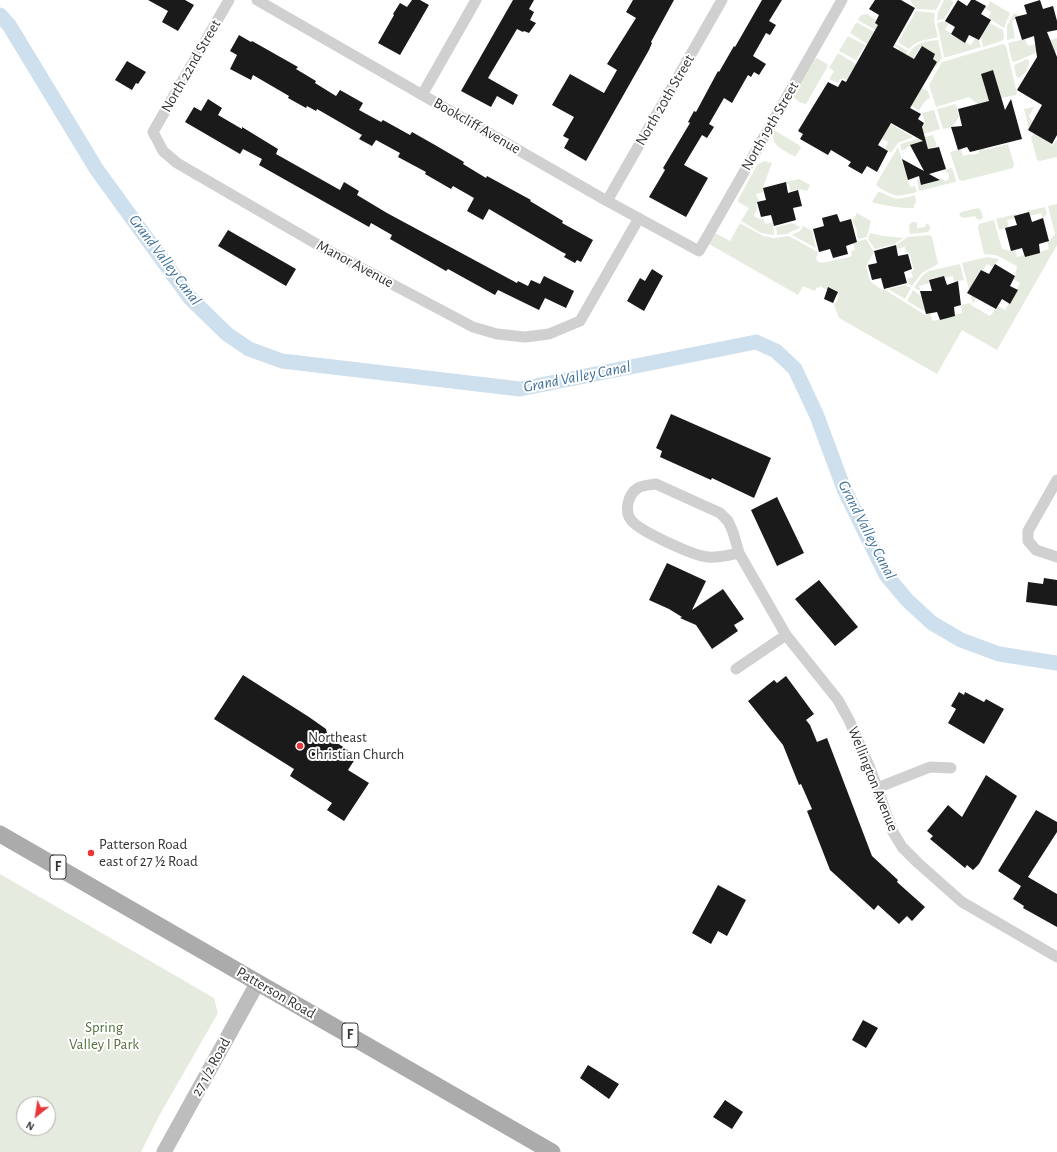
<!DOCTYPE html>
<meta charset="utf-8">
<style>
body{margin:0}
#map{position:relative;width:1057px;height:1152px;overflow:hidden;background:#fff;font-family:"Alegreya Sans",sans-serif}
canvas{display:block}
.north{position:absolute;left:16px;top:1096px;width:40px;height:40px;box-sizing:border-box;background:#fff;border:1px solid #adadad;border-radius:50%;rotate:210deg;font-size:11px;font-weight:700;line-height:16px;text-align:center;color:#333}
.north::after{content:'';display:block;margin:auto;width:14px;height:18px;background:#e8373a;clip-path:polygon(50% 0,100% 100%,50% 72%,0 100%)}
</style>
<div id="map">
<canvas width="1057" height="1152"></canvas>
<div class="north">N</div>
</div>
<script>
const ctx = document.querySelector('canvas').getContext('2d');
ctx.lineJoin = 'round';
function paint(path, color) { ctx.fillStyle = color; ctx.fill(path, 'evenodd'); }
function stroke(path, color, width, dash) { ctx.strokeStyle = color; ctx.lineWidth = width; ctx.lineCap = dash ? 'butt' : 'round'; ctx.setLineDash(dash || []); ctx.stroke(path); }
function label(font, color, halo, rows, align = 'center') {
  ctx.font = font + ' "Alegreya Sans",sans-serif'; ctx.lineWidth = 4; ctx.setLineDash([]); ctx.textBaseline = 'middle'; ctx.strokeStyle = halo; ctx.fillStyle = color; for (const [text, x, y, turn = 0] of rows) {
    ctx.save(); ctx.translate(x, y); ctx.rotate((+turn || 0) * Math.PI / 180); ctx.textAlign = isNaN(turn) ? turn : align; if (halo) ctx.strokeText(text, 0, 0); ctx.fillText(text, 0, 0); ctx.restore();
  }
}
paint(new Path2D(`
 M911,0H941L936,10L917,9L911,2Z
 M944,0H950L954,2L944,19L937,20L938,12Z
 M990,1L1010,13L1004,28L988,18L991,12L985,8L986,6L988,7Z
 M916,11L935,13L934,21L938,37C927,40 916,40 909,49L898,42Z
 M1014,13L1019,16L1016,17V19L1012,21L1015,38L1007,40V26Z
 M867,14L876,20L875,23L888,31L896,41L859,21L858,19L861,15Z
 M946,21L949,23L945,30L951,33V35L971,45L975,38L979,40L981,47L947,57H944L937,23Z
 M856,23H858L908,51L905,57L897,53L899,50L898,48L883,40L867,44L850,33Z
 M990,23L1003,30L1004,38L1002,41L983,47L981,37Z
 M848,36L865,45L856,60L839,51Z
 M1057,38V50L1055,55L1042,50L1015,62L1012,61L1008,43L1025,39L1028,46L1035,44V45Z
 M938,40L942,58L936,67L935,66L937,62L933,59L935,54L921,46L897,85L921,90L922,88L928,91L930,98L926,100L919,110L890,94C896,82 906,51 917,45C923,41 931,41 938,40Z
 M1003,44L1006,46L1017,93L1016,95L1001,98L993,70L981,74L989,102L979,105L969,97L936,107L929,85L942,62Z
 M838,53L859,66L857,86L843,78L840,79L838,83L829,79L834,71L829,68Z
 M817,58L827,64L828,66L806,104C802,104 795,100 793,96L815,59Z
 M1027,59L1029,61C1029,69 1026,73 1019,78L1016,76L1014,66L1016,64Z
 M956,104L959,117L952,127L943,129L937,109Z
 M1034,107L1029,116L1031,120L1037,124L1030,134L1024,109Z
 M934,110L940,129L917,136L925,123L922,113Z
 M877,116L913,137L898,143L891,153L885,149L888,142L882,139Z
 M774,130L799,145L801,147L796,156H794C783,150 769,145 774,130Z
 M1034,133L1053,145L1056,140L1057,141V157L1040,161L1037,160L1031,137Z
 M933,135L937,146L928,149L926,141L907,147L906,149L902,151L900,145L903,143Z
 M983,144L985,150L1008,144L1014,164L1013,168L962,181L959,180L950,152L961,149L963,156L971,154V155L979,153L977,146Z
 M898,147L910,187L915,186L917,192C896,197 896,198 877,186L876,184Z
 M764,161L772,163L763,187L764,192L756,194L759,201L756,203L757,209L754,215L755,217L764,220L765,224L773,222L774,235L761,233L741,221L749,208L738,202V200L757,165Z
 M952,168L956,180L955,182L919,191L917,180L920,179L922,185L937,181L939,178L946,181L949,178V174L944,170Z
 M799,179L810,185L807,191L799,189L790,191L789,184H787L786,182Z
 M878,192C883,192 886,195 891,197C898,201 907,197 915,195L916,203L914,204V208C899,208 886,206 872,202Z
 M1057,204V245L997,350L962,330L937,374L839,318L834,305V303H836L839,296L837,294L838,292L829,288L827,290L820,286L819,288L817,287L815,291L803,286L798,295L709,244L715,233L730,241L740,223L763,236L774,238L789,236L818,252L816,258L817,261L821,263L850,257L852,255L851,251L855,250L853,243L866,239L874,252L866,266L870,281L882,290L884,289L925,315L930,313L933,321L955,316V315L962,313L961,305L971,303V305L990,316L998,306L1005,310L1009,303L1010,304L1020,283L1013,279L1015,275L1017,266L996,255L984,254L978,228L979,224L994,220L1002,249L1011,251L1015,250L1017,257L1024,255L1025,257L1049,249L1047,241H1049L1055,234L1048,206Z
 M1045,207L1047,214L1043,218L1041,213L1030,216L1029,212L1027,213V211Z
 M978,208L981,210L983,218L979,220L976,218L975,216C970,217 963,220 959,215L961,212Z
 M857,213L871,221L867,237L858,239L856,228L852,221Z
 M1016,214L1015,218L1007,220L1009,227L999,230L996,219Z
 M912,222H917V228L925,227L927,223L930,226V229L928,232L910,234L909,225Z
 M792,223L800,227L799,228L787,234L777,235L776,227Z
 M803,226L812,231L816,248L792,235L800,231Z
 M870,233L883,236L903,238L895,244L875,249L868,239Z
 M929,235L932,237L938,264L922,273L912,286L908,283L907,279L913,277L911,272L914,270L909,253L906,252L905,247L897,249L896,245L908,237Z
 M987,257L999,259L993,267L987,264L983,270H981L973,283L972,295L976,298L973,304L962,263Z
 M960,264L964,280L954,282L953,276L945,278L944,276L929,279L930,283L919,286L921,291L914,288L922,276L929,271Z
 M905,285L911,288L905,299L888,289Z
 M913,290L921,296L926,312L907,301Z
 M0,874L214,998L218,1013L159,1116L141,1152H0ZM24,1104H48V1128H24Z`), '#e5ecdf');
stroke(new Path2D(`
 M0,15L9,25L97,170L190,298L227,334L249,349L282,361L520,389L756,342L776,351L795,369L817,416L844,489L886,575L907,600L932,623L961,640L999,654L1057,663`), '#cee0ee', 15);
paint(new Path2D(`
 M148,0H185L194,5L178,31L162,22L168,11Z
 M412,0H420L429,5L400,55L378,43L394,15L393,14L400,3L407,7Z
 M513,0H534L529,9L534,12L530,20L536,23L529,33L524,31L523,32L517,29L488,78L518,95L513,105L497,96L491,107L461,91Z
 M633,0H674L651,42L652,43L649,50L586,161L564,148L569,139L563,136L574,117L552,105L570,74L604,93L617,70L607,64L636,18L626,12Z
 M762,0H782L769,21L776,25L770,35L766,33L753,56L766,64L759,75L754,72L751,77L748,75L732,103L724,98L709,124L714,127L707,138L702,135L684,165L708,178L686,217L649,197L665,170L663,168L690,123L688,122L694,111L696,112L718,71L719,72L734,46L735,47Z
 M875,0H901L915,8L893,47L914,59L922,46L935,54L933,59L937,62L910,108L921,114L918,119L924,123L922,127L928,149L939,147L946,169L929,174L940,180L921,185L919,176L908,180L902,159L924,171L910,145L923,141L891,123L878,145L888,151L877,172L867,166L862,174L848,166L851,162L831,150L828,155L800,139L803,134L798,131L828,82L838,87L842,80L846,82L878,25L875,23L879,15L869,9Z
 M958,0L967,6L971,0H975L986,6L981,14L991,20L979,40L969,35L965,43L951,34L955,27L945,21Z
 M1040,0L1043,9L1053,6L1057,21V30L1047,32L1057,57V135L1052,144L1028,130L1042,105L1017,90L1037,57L1034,36L1022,40L1015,17L1027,14L1024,5Z
 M239,35L251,42L252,41L298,67L296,69L316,81L315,83L336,96L340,90L363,103L359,110L381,122L383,120L410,135L412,132L435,145L464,162L463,164L486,178L487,176L531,200L530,201L563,221L562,223L593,240L581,262L577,260L575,263L564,257L566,254L562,252L489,209L483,220L467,211L474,198L453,186L451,189L425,174L426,172L398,157L400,153L376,140L372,146L359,139L362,135L317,109L316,111L307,106L306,108L288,98L289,96L253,75L251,80L230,69L237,55L230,51Z
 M127,61L146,72L138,84L136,83L132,90L115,80Z
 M993,70L1005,110L1011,99L1022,139L970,152L967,147L958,150L951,127L962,126L958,109L989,101L981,74Z
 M208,99L222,108L218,115L242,129V127L278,149L276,154L340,190L344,182L359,191L357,195L387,213L517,283L518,281L528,286L531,280L540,284L544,276L574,291L566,308L545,298L539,310L498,290L495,295L448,269L446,271L390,239L392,235L371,223L369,227L259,165L262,159L243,149L240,154L185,122L194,107L201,111Z
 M786,182L788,193L798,190L802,206L793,208L796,220L774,226L771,215L761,217L757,202L766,200L763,188Z
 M1029,212L1032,222L1043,218L1049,241L1039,244L1040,253L1025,257L1022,248L1011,251L1005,228L1017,225L1014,216Z
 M837,214L840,222L851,219L857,242L846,246L848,254L833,258L830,249L819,252L813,229L824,226L822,218Z
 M228,230L296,269L286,286L218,246Z
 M896,245L898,256L908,254L912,269L904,272L907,283L884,289L881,278L872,280L868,265L877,263L874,251Z
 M995,264L1015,276L1010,286L1018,290L1010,304L1002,299L996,309L967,293L981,270L989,274Z
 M652,269L663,276L644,311L627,301L640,278L645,281Z
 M944,276L947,285L958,281L961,305L954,307L955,316L940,320L937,312L926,314L920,291H932L929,280Z
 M828,287L838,292L833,303L824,299Z
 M671,414L771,458L754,498L712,478L711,480L660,457L662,451L656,448Z
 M777,497L804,553L777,566L751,510Z
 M667,563L706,581L692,610L723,589L744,619L734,625L738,631L712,649L696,625L680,618L682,617L669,609L649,600Z
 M1044,578L1057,580V606L1026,602L1028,582L1043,584Z
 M819,580L858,627L835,646L795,599Z
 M243,675L309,717L326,729L328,737L357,756L348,770L369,783L344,821L327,810L332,803L290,776L294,769L214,719Z
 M786,676L814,714L806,720L810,725L817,742L827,738L872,856L898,880L897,882L925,907L912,921L907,916L899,924L878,905L874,910L830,870L807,811L812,809L801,784L799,785L783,745L748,701L774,680L777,683Z
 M959,692L964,695L965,692L984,702L986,699L1004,709L984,744L948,723L956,709L951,706Z
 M986,775L1017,796L979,864L973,870L967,865L965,868L930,839L933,836L927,831L948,805L962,817Z
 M1036,810L1057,822V832L1028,877L1057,894V927L1023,908L1024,906L1013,899L1021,886L998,871Z
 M718,885L746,900L727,936L718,931L711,944L692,933Z
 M863,1020L878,1028L866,1048L852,1040Z
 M588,1065L619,1084L609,1099L580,1078Z
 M725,1100L743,1112L732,1129L713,1117Z`), '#1a1a1a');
stroke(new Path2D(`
 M229,0L153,132L163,151L177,163L320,246L473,327L497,334L525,337L549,334L580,321L639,218
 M257,0L607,201L699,251L842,0
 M422,95L476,0
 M607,201L722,0
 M1057,480L1028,531V541L1036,550L1057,557
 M739,553C729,555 718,558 708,557C694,556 639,531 631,520C624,511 628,494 638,488C643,485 650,485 656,484L720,513L728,521L733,532L739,553L786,635L838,700L849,720L870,768L893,832L902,847L918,863L962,902L1057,957
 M736,669L786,635
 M877,788L930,767L951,768`), '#d0d0d0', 11);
stroke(new Path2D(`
 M164,1152L258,982`), '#bdbdbd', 15);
stroke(new Path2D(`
 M0,834L552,1152`), '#ababab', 17);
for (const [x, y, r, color] of [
 [300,746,4,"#e8373a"],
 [91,853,4,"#e8373a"]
]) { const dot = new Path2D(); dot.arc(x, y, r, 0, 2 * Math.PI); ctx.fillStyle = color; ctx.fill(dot); stroke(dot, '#fff', 1.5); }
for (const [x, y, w] of [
 [58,867,16],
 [350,1035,16]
]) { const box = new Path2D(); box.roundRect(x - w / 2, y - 12, w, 24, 3); ctx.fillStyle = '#fff'; ctx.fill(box); stroke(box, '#333', 1); }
label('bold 14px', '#333', null, [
 ["F",58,867],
 ["F",350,1035]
]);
label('15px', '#333', '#fff', [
 ["North 22nd Street",191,66,-60],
 ["North 20th Street",665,100,-60],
 ["Bookcliff Avenue",477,126,30],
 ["North 19th Street",770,126,-60],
 ["Manor Avenue",355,264,28],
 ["Wellington Avenue",873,779,68],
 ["Patterson Road",276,993,30],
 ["27 1/2 Road",211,1067,-61]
]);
label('15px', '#333', '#fff', [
 ["Northeast",308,737],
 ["Christian Church",308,754],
 ["Patterson Road",99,844],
 ["east of 27 ½ Road",99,861]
], 'left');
label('15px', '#53713e', '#fff', [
 ["Spring",104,1027],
 ["Valley I Park",104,1044]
]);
label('italic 16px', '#3e7098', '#fff', [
 ["Grand Valley Canal",165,260,53],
 ["Grand Valley Canal",577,377,-11],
 ["Grand Valley Canal",867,530,63]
]);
</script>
